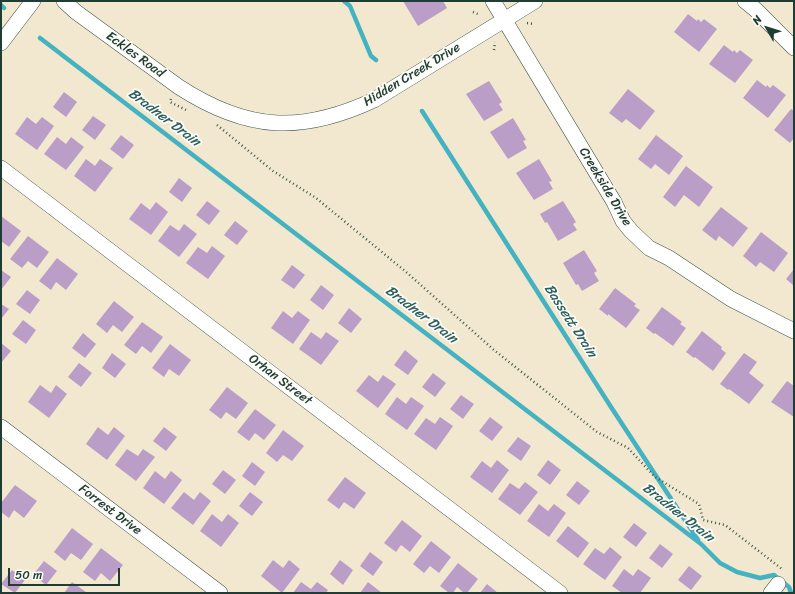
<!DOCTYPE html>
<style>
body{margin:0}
#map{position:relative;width:795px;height:594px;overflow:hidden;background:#f2e8cf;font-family:Sriracha,sans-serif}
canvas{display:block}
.frame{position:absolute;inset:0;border:2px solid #1f3d34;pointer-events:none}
.north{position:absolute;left:747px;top:8px;width:40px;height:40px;-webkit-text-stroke:3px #fdfcf7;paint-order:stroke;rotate:309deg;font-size:11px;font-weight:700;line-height:16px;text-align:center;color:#1f3d34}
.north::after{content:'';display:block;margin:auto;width:14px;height:18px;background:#1f3d34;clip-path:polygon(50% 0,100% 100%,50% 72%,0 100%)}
.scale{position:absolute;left:8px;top:568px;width:112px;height:18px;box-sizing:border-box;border:2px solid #1f3d34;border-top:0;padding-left:5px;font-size:12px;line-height:14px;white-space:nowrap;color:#1f3d34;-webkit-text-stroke:3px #fdfcf7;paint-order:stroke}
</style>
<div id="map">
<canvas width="795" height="594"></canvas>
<div class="frame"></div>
<div class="north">N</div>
<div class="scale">50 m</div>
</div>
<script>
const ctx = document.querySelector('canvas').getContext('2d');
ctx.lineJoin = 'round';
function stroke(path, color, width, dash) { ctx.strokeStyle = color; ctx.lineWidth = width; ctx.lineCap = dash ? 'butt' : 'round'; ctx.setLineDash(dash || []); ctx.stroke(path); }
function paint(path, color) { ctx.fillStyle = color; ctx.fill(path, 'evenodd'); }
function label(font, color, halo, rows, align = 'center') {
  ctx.font = font + ' Sriracha,sans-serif'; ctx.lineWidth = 3.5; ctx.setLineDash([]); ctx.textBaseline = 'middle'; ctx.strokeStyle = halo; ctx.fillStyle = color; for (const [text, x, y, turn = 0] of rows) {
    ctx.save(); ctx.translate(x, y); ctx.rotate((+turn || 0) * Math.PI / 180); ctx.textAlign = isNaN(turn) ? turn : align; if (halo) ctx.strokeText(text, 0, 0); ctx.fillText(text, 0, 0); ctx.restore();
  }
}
stroke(new Path2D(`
 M344,1L350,6L371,56L376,60
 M1,5L4,8
 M40,38L701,544L720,563L737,572L760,578L774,575L789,587L791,593
 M422,111L611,407L698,540`), '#44b2c1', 4.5);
paint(new Path2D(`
 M403,1H443L447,8L418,26Z
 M688,14L697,21L698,19L701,22L704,19L717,29L699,52L674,32Z
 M724,45L733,52L734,50L737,53L740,50L753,60L735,83L709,64Z
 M757,80L766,87L767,85L770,88L773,85L786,95L768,118L743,98Z
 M489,81L502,102L499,104L503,110L484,121L466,94Z
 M628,89L655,111L640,130L626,119L622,123L609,113Z
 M64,92L77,102L66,117L53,107Z
 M791,109L794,111V138L790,143L774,130Z
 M93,116L106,125L95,140L82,130Z
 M27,117L36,124L42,117L54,126L37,150L15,134Z
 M513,118L526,140L523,141L527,148L508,159L490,132Z
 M121,135L134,145L123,159L110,149Z
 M656,135L683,156L669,175L655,164L651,169L638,159Z
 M57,137L66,144L71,137L84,147L66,170L44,154Z
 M86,159L95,166L100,159L113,168L95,192L74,176Z
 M539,159L552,181L549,182L553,189L534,200L516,173Z
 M686,166L713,187L699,207L684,195L675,207L663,197Z
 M179,178L192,188L182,202L169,192Z
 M207,201L220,211L209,225L196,215Z
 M563,201L576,222L573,224L577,230L558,241L547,222L545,223L540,214Z
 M156,202L168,212L151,235L129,219L141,203L150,210Z
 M721,207L748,228L733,247L719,236L716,241L702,230Z
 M1,216L21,231L9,247L1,241Z
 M235,221L248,231L237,245L224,235Z
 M184,224L197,234L179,257L158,241L170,225L179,231Z
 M761,232L788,253L774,272L760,262L756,267L743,256Z
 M28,236L49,252L37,268L28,261L22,268L10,259Z
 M212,246L225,256L208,279L186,263L198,247L207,253Z
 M584,250L597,271L594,273L599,281L582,291L578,284L576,285L563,263Z
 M57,258L78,274L66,290L56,282L51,290L39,281Z
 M292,265L305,275L294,289L281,280Z
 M794,269V286L786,279Z
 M1,270L11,277L1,290Z
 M321,285L334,295L323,310L310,300Z
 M615,288L636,304L634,306L640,310L626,328L608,314V316L599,309Z
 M27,290L40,300L30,314L16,304Z
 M114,301L134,317L122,332L113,325L107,333L96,324Z
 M1,304L9,309L1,319Z
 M662,307L682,322L680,324L686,328L673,346L655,333L654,334L646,328Z
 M349,308L362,319L351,333L338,323Z
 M283,311L292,318L298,311L310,320L293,344L271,328Z
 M23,320L36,330L26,344L12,334Z
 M142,322L163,337L151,353L142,346L136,354L124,345Z
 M702,331L722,347L721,349L726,353L713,371L695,357L694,358L686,352Z
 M311,332L321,339L326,332L339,341L321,365L299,349Z
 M83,333L96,344L85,358L72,348Z
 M1,343L11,351L1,363Z
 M170,344L191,360L179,376L169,369L164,377L152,368Z
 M405,350L418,361L408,375L394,365Z
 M112,353L126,364L115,378L102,368Z
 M744,353L757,362L749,373L764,385L749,404L729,389L728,390L720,384Z
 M79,363L92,373L81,387L68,377Z
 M433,373L446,383L435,397L422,387Z
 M369,375L378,382L383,375L396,384L378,408L356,391Z
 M787,381L794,386V417L771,402Z
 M40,385L51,393L56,385L67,394L49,418L28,402Z
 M227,387L248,403L236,419L226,412L221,419L209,410Z
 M461,395L474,404L463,419L450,409Z
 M397,397L406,404L411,397L424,406L407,430L385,414Z
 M255,409L276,425L264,440L255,433L249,441L237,432Z
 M440,417L453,426L436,450L414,434L426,418L435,424Z
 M490,417L503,427L492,441L479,431Z
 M98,427L108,435L114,427L125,436L107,460L86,444Z
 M164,427L177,437L166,451L153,441Z
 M283,430L304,446L292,461L283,455L277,462L266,453Z
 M518,437L531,446L521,461L507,451Z
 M127,449L138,456L143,449L155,457L136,481L115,465Z
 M497,460L509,470L492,493L470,477L482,461L491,468Z
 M548,460L561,470L550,485L537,475Z
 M252,462L265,472L255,486L242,476Z
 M223,470L236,480L225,494L212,484Z
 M155,471L165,479L171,471L182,480L164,504L143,488Z
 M345,477L366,493L354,509L344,502L339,509L327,500Z
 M577,481L590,491L579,505L566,495Z
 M525,482L538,492L520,515L498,499L510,483L519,489Z
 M15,485L37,501L24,518L14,510L9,518L1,512V503Z
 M184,492L194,500L200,492L211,501L193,525L171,508Z
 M250,492L263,502L252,516L239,506Z
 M539,504L548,511L554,504L566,513L549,537L527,521Z
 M212,514L222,522L228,514L239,523L221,547L200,531Z
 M402,520L422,536L410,552L401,545L396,552L384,543Z
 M634,523L647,533L636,547L623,537Z
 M568,526L589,543L578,558L556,541Z
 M72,528L93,544L81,560L71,553L65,561L54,552Z
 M431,541L451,557L439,573L430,566L424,573L413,564Z
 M660,544L673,554L662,568L649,558Z
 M610,547L622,557L605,580L583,564L595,548L604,554Z
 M101,548L123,565L110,581L101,573L95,581L83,572Z
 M370,552L383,562L373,576L360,566Z
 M273,560L283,568L289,560L300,569L282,593L261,576Z
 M340,560L353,570L343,585L330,574Z
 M44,561L57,571L46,585L33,575Z
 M458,563L478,579L467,593H464L457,587L453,593H449L440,586Z
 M689,566L702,576L691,590L678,580Z
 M624,569L633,576L638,569L651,578L640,593H622L612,586Z
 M12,570L25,580L15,593L1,584Z
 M72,582L86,592L85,593H64Z
 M301,582L311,589L317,582L328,590L326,593H293Z
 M368,582L382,593H360Z
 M487,584L498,593H480Z`), '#bb9ec7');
const minor = new Path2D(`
 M64,1L76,12L179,87C247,131 301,134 374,100L535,1
 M493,1L614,202L623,221L631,231L649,248L669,258L731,299L794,331
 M745,1L756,10L794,48
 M1,43L33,1
 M1,168L560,593
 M1,427L220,593
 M771,593L778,584`);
stroke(minor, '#3f574b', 16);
stroke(new Path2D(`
 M473,12L480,15
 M527,23L534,24
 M494,50L495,42
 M171,99L170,102L186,110
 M217,125L273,171L316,198L405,271L494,350L597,432L628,448L655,477L699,504L703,520L725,525L782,569`), '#3f574b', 2.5, [1, 3]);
stroke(minor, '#fff', 15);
label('13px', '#1f3d34', '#fdfcf7', [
 ["Eckles Road",135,55,36],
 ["Hidden Creek Drive",412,75,-31],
 ["Creekside Drive",605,187,59],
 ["Orhan Street",280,380,37],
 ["Forrest Drive",110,510,37]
]);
label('italic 14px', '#2a605e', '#fdfcf7', [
 ["Bradner Drain",164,118,37],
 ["Bradner Drain",421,315,37],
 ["Bassett Drain",570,321,57],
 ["Bradner Drain",678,513,38]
]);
</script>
